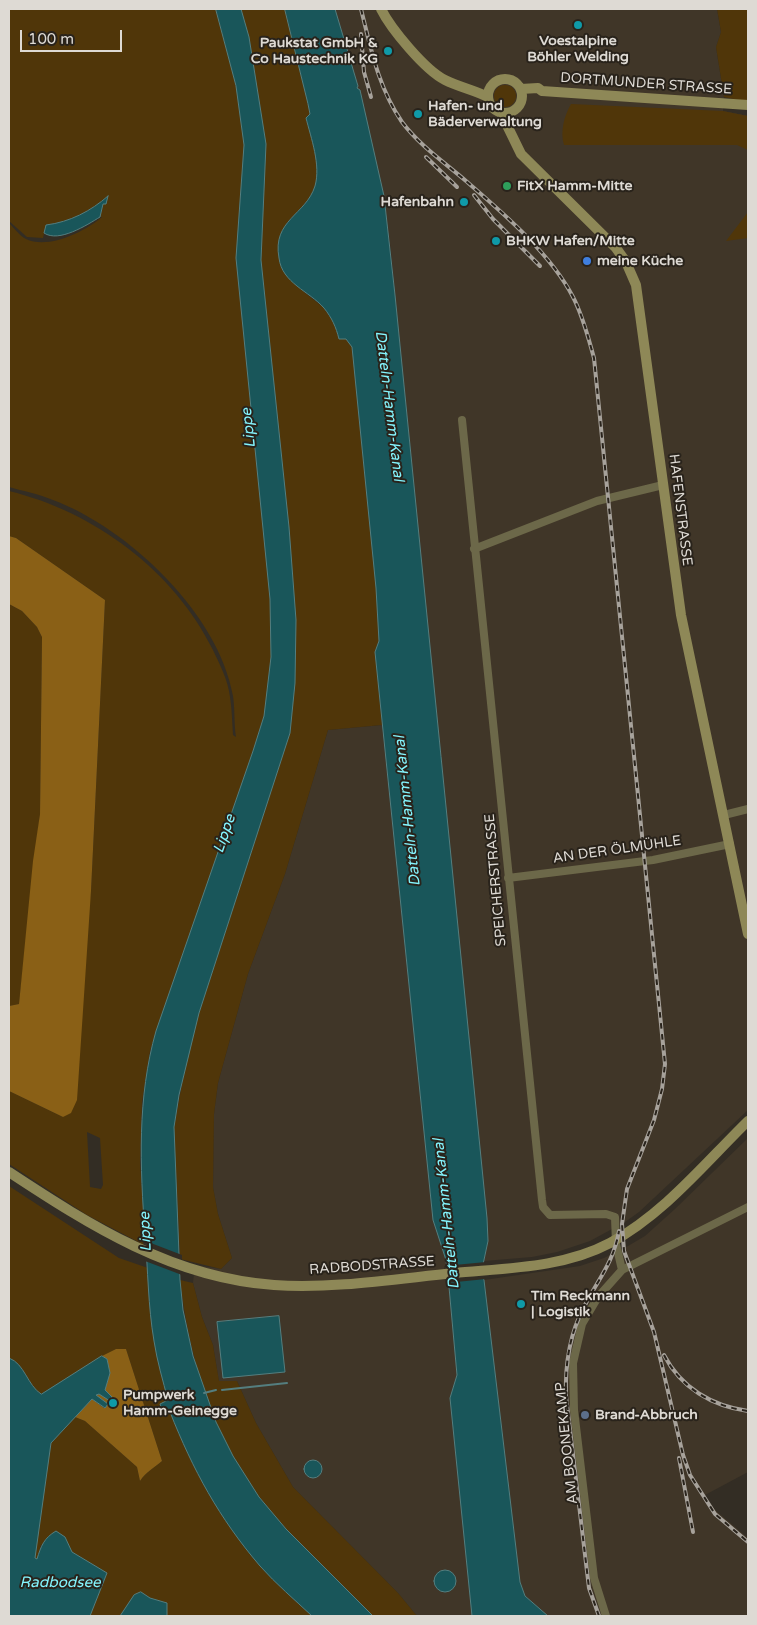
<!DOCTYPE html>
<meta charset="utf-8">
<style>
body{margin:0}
#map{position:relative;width:757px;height:1625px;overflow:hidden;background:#332d24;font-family:"Varela Round",sans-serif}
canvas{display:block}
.frame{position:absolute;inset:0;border:10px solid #dedad4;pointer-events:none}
.scale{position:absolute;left:20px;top:30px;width:102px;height:22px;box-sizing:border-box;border:2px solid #dedad4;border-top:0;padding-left:6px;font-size:15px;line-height:18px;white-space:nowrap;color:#dedad4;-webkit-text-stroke:4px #29231b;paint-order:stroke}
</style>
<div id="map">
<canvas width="757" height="1625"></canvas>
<div class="frame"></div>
<div class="scale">100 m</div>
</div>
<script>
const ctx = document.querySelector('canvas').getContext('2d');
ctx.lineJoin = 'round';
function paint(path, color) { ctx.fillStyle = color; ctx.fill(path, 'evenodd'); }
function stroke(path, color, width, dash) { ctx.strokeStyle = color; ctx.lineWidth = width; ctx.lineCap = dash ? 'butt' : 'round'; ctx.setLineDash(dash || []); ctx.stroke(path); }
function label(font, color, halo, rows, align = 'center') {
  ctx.font = font + ' "Varela Round",sans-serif'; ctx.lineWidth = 4; ctx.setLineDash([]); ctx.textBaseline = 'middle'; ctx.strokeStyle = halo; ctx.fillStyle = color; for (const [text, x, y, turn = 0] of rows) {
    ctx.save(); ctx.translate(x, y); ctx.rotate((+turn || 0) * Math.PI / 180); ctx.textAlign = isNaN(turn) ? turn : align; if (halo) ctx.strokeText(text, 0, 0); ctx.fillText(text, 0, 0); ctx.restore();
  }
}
paint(new Path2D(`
 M335,9H717L721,32L716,47L724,97L723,111L748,116V1110L639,1212L625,1222L590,1241L557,1252L532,1257L484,1261L488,1241L484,1195L391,252L384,196L357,88L358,85Z
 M382,725L433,1220L446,1260L449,1287L457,1375L450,1398L472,1616H417L398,1593L293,1487L256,1423L237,1381L219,1382L213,1345L202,1317L193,1283L195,1265L221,1269L232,1258L218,1214L213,1187L214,1114L218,1083L248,974L285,874L328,730Z
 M748,1138V1472L705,1495L715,1510L748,1538V1616H548L525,1596L520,1582L484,1280L580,1266L604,1258L628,1246L645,1236L675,1209Z`), '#403628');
paint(new Path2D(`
 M9,9H216L236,86L244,145L236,258L270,599L271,657L267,690L264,716L253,751L150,1051L142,1102L140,1163L146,1246L87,1215L9,1164V1091L63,1117L91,891L105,600L16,538L9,536V491C95,512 174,571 213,650C220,665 228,680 230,697C232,709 232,722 233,735L236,737C234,725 235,709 233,696C219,614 128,528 53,500C39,494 23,491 9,487V223C14,228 20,236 26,239C48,250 86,231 102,217H100L103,204L107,197C90,212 69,222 46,225L43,238L27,237L9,221ZM87,1132L100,1138L103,1185L101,1189L90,1187Z
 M241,9H285L308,104L310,114L306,118C311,138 322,167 315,187C310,201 295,213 286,224L304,292L323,307L335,324L339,339H346L352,346L376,588L379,641L375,652L382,725L328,730L285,874L248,974L218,1083L214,1114L213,1187L218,1214L232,1258L221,1269L180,1259L174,1127L187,1057L199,1013L290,733L295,683L296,620L289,527L261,260L266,144L249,37Z
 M717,9H748V102L724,97L716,47L721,32Z
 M494 96a11 11 0 1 1 22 0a11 11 0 1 1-22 0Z
 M571,104L723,111L748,116V150L737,145H564C560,132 564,116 571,104Z
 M748,212V238L726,241Z
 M9,604L22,611L37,627L42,637L40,814L19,1004L9,1006Z
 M9,1186L119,1258L148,1268L154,1340L168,1401L163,1414L170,1412C193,1469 219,1518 260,1566C276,1584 295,1600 312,1616H167V1603L150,1598L141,1592L134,1596L120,1616H90L107,1573L72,1552L65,1537L41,1545L37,1559L34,1558L51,1443L75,1417L85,1421L137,1467L140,1481C146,1472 154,1468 162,1461L126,1349H116L41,1394C27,1385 25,1364 9,1358Z
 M180,1280L193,1283L202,1317L213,1345L219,1381H237L256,1423L293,1487L398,1593L417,1616H373C334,1578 294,1541 260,1498C212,1437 189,1356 180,1280Z`), '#503609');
paint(new Path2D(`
 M9,536L16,538L105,600L91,891L77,1100L71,1113L63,1117L9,1091V1006L19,1004L33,861L40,814L42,637L37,627L22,611L9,604Z
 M116,1349H126L162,1461C154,1468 146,1472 140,1481L137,1467L85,1421L75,1417L92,1399L104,1408L107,1404L96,1396C111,1385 109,1376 107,1359L102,1356Z`), '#8a6016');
const water = new Path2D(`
 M216,9H241L249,37L266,144L261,260L289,527L296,620L295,683L290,733L199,1013L179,1095L174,1127L180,1280L183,1310L193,1356L216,1422L233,1456L259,1497L286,1529L373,1616H312C295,1600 276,1584 260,1566C219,1518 193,1470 170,1412L163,1414L160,1404L168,1400C163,1381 157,1361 154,1341C148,1306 148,1270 145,1235C140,1166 137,1098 156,1031L253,751L264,716L271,657L270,599L236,258L244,145L236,86Z
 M285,9H335L358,86L357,88L360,90L384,196L395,295L487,1218L488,1241L481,1274L484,1280L520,1582L525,1596L548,1616H472L450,1398L457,1375L449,1287L446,1260L433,1220L375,652L379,641L376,588L352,347L346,339H339C336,327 332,318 324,308C309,291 282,283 279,258C272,220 306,215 315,186C321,165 311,138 306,118L310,114L308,104Z
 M108,196L106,204H103L100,217C87,225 59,243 44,233L46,225C70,222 91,211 108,196Z
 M279,1316L285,1372L223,1378L217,1322Z
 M102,1356L107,1359L110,1373L105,1390L112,1397L110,1401L99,1394L96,1395L108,1404L105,1408L92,1399L51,1443L35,1558L37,1559C41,1546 44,1538 56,1531L65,1537L72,1552L107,1573L90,1616H9V1358C25,1364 27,1385 41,1394Z
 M304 1469a9 9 0 1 1 18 0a9 9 0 1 1-18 0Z
 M434 1581a11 11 0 1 1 22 0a11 11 0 1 1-22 0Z
 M141,1592L150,1598L167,1603V1616H120L134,1595Z`);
paint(water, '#19565a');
stroke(water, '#547e7f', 1);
paint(new Path2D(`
 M143,1240L182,1255V1275L145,1261Z
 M486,1262L483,1274L486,1279L446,1283L444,1266Z`), '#332d24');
stroke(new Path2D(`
 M222,1390L287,1383
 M204,1393L216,1390`), '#547e7f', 2);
stroke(new Path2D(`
 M462,420L542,1200L543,1207L550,1215L606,1214L615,1217L616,1244L622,1270
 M474,549L597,501L663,485
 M724,815L748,809
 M508,878L653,860L730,844
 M606,1616L594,1578L574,1410L573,1363L582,1324L598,1297L622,1270L748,1207`), '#6c6849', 8);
stroke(new Path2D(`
 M381,9C391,29 425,70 445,80C459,87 474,90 488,97
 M488 96a17 17 0 1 1 34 0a17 17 0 1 1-34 0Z
 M521,89L538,88L542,91L748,105
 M501,113L521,154L616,248L626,262L636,285L681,615L748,934
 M9,1172C91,1226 173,1278 274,1285C333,1289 395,1279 454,1273C506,1268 563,1268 610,1243C664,1214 705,1163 748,1121`), '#8e8857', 10);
const rail = new Path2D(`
 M361,9C371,49 378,87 402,122C420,146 444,162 466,181C503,213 551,254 573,297C583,316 588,337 594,358L665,1064L662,1089L654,1120L627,1189L622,1224L624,1251L654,1332L683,1455L690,1475L715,1514L748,1542
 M361,34L364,72L371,97
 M426,157L457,187
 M474,195L493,219L540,266
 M664,1355C681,1388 712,1406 748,1411
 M679,1458L693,1532
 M599,1616L589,1588L566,1396C565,1365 569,1335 584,1307C598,1279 613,1264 619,1231`);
stroke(rail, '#a7a29b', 4);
stroke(rail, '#29231b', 2, [5.5]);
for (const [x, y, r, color] of [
 [578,25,5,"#0f9aa8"],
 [388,51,5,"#0f9aa8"],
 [418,114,5,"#0f9aa8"],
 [507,186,5,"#2e9e5b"],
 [464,202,5,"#0f9aa8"],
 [496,241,5,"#0f9aa8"],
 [587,261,5,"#3f7fe0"],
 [521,1304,5,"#0f9aa8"],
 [113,1403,5,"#0f9aa8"],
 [585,1415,5,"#5c6f8a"]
]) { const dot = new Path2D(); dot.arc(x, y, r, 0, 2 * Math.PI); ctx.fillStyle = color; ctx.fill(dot); stroke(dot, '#29231b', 2); }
label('bold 14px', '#dedad4', '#29231b', [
 ["Voestalpine",578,41,"center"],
 ["Böhler Welding",578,57,"center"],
 ["Paukstat GmbH &",378,43,"right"],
 ["Co Haustechnik KG",378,59,"right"],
 ["Hafen- und",428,106],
 ["Bäderverwaltung",428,122],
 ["FitX Hamm-Mitte",517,186],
 ["Hafenbahn",454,202,"right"],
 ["BHKW Hafen/Mitte",506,241],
 ["meine Küche",597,261],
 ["Tim Reckmann",531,1296],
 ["| Logistik",531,1312],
 ["Pumpwerk",123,1395],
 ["Hamm-Geinegge",123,1411],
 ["Brand-Abbruch",595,1415]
], 'left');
label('14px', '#dedad4', '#29231b', [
 ["DORTMUNDER STRASSE",646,84,4],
 ["HAFENSTRASSE",680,510,83],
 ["AN DER ÖLMÜHLE",617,850,-8],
 ["SPEICHERSTRASSE",496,880,-95],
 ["RADBODSTRASSE",372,1266,-4],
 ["AM BOONEKAMP",567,1443,-96]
]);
label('italic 15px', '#84f5fe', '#29231b', [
 ["Datteln-Hamm-Kanal",389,406,83],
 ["Lippe",249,428,-96],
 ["Datteln-Hamm-Kanal",408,811,-96],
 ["Lippe",225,834,-71],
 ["Datteln-Hamm-Kanal",447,1214,-96],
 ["Lippe",146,1232,-92],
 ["Radbodsee",60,1583]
]);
</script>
